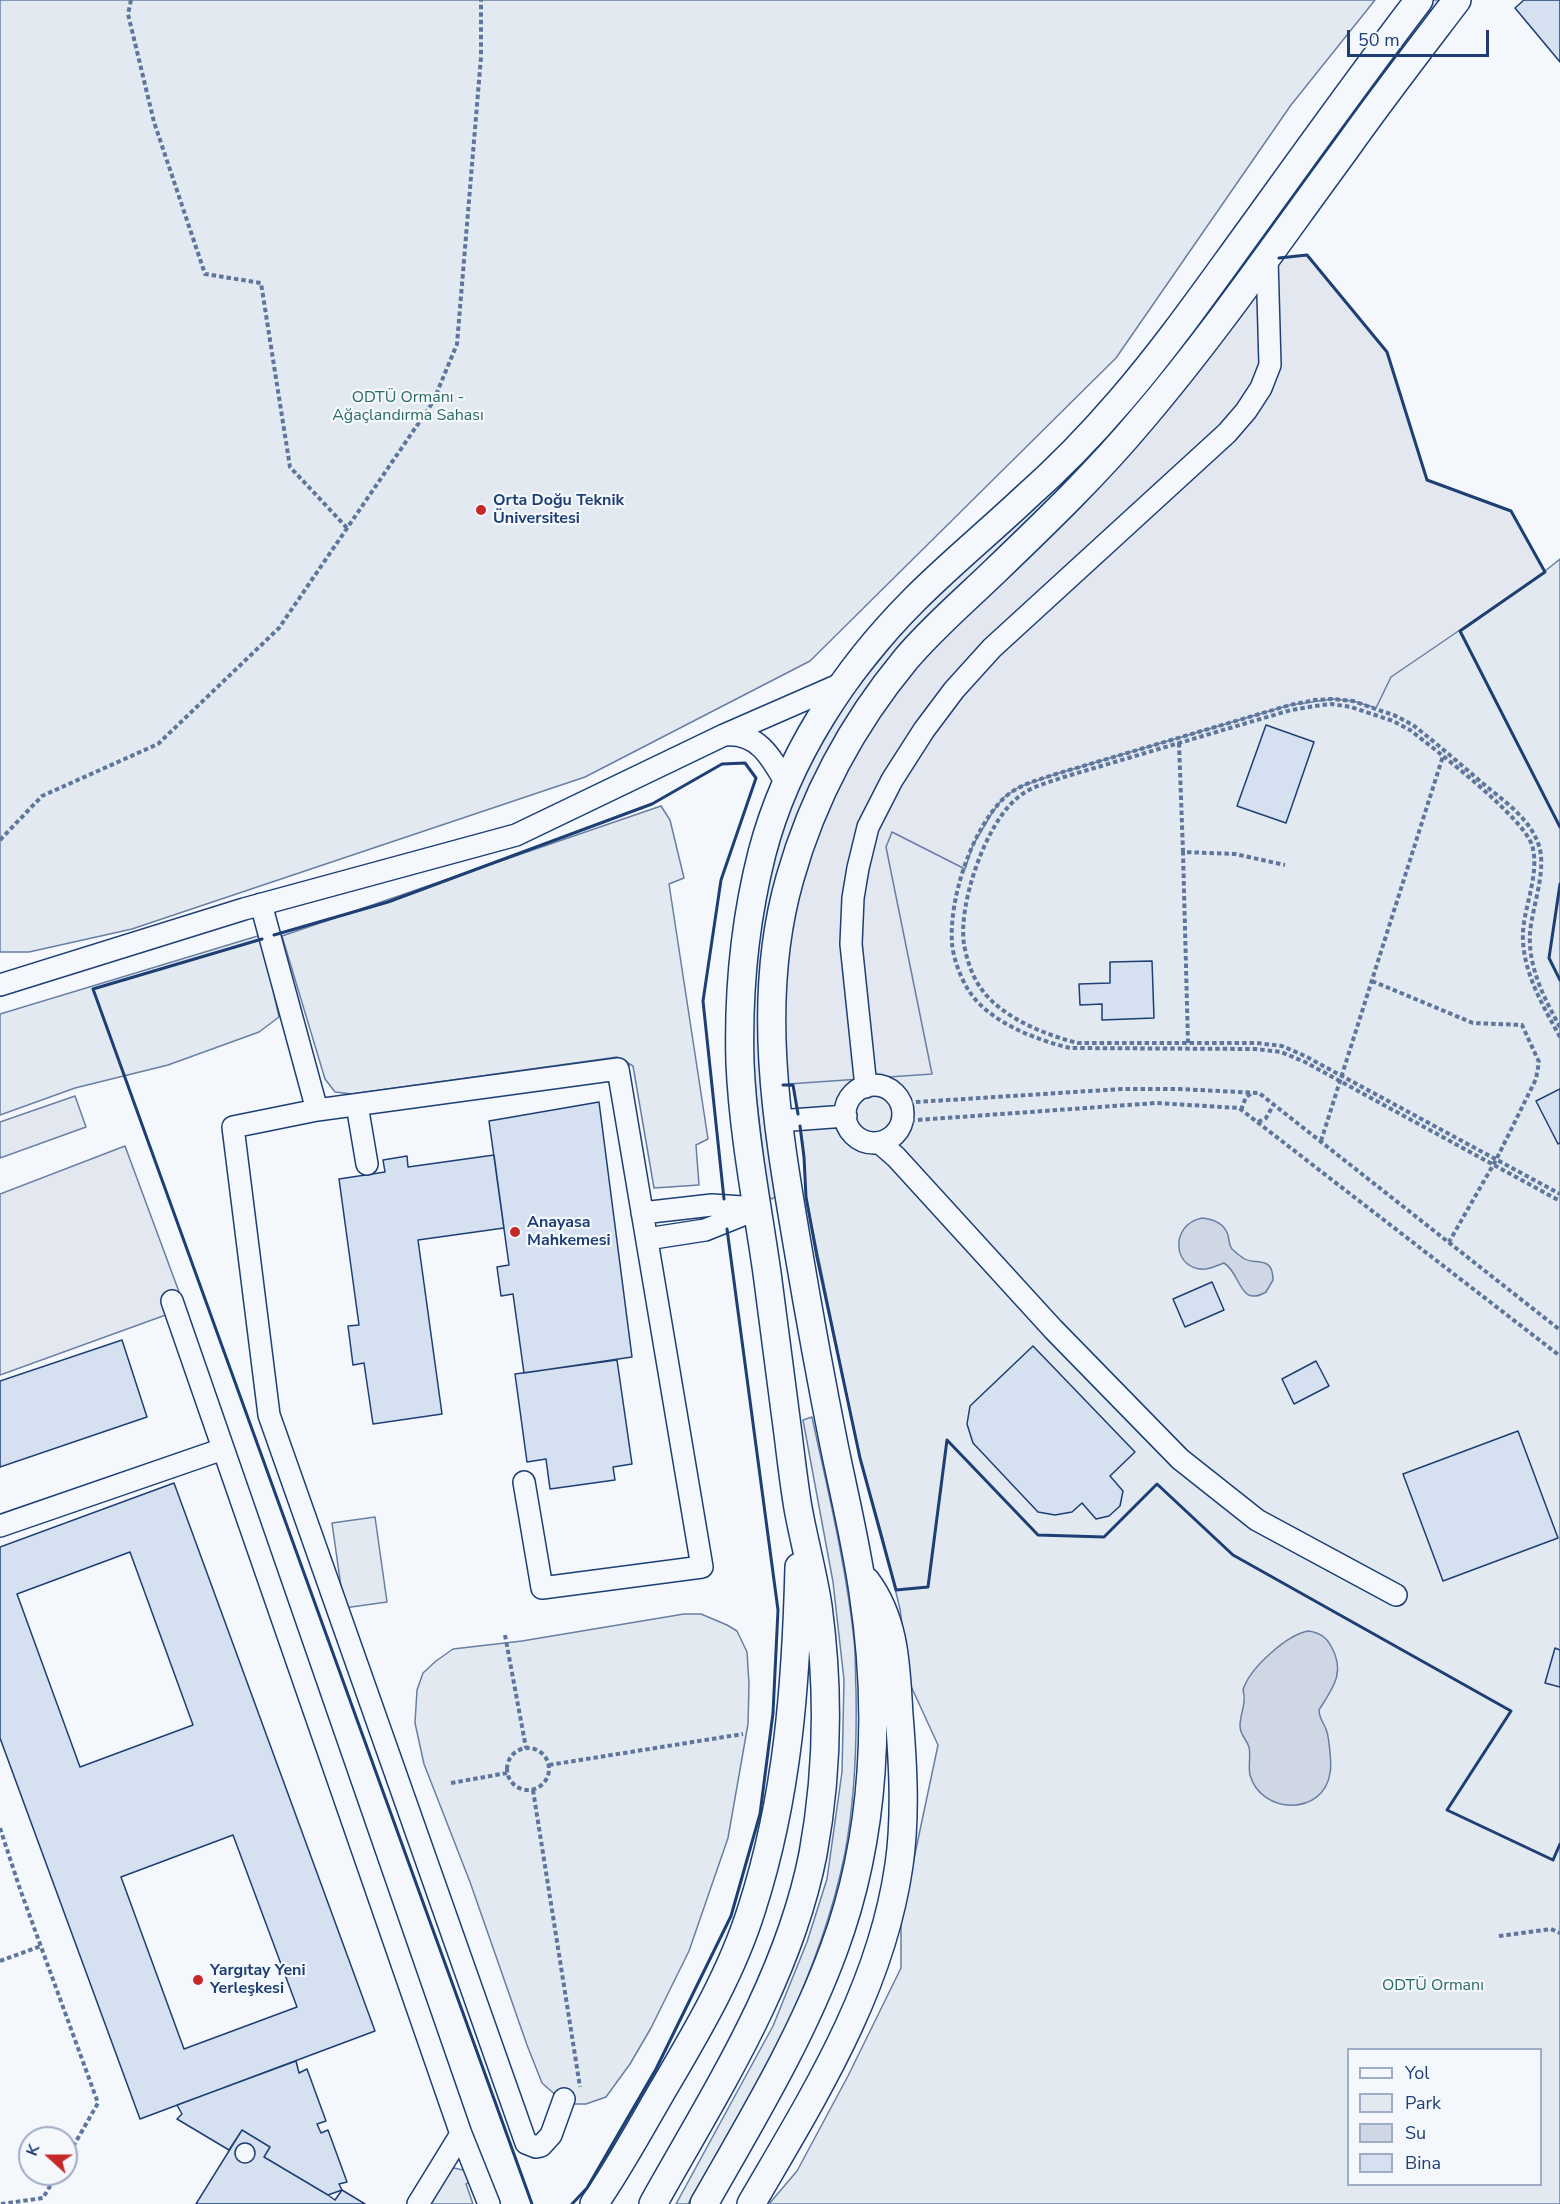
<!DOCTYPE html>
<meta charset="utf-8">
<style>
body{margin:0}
#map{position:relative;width:1560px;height:2204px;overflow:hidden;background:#f4f7fb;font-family:"Nunito Sans",sans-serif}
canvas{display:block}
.legend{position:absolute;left:1347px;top:2048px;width:195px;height:138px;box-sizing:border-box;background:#f4f7fb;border:2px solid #9eadc5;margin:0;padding:8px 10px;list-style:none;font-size:18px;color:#1d3f73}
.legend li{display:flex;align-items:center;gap:12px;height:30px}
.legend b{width:30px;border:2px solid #9eadc5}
.north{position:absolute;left:18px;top:2126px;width:60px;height:60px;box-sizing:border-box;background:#f4f7fb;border:2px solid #9eadc5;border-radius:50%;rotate:291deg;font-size:16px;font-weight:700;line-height:24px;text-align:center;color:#1d3f73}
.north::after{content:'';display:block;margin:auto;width:21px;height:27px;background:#c62828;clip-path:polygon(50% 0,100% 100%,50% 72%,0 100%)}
.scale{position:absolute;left:1347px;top:30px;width:142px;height:27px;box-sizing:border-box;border:3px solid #1d3f73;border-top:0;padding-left:8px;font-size:18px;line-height:21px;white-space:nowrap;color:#1d3f73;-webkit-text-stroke:4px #f4f7fb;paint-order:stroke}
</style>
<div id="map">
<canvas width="1560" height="2204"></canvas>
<ul class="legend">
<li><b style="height:8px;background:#f4f7fb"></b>Yol</li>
<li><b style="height:16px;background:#e3e9f0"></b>Park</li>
<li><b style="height:16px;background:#cfd7e4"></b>Su</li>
<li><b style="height:16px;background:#d5e0f0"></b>Bina</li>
</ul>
<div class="north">K</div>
<div class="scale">50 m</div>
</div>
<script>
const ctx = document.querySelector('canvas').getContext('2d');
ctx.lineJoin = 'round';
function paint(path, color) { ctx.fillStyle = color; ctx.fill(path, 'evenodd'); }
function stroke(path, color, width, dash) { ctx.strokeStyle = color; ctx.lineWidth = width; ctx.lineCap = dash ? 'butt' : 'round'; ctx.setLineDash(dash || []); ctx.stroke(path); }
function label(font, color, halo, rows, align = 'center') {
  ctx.font = font + ' "Nunito Sans",sans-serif'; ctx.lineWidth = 4.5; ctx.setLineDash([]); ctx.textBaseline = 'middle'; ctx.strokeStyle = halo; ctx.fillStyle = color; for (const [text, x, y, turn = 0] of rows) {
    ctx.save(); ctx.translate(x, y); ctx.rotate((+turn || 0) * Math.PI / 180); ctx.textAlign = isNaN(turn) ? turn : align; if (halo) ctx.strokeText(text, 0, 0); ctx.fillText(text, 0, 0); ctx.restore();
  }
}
const green = new Path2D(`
 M0,0H1375L1291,105L1116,358L810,661L585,777L132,929L29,952H0Z
 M1432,0H1443L1203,330L817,780L778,1194L772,1199L768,1196L750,1044L755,944L773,849L807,765L846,701L908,625L1059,480Z
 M1307,255L1387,352L1427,480L1511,511L1545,571L1560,559V2204H769L797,2171L848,2076L901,1968V1920L938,1745L910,1684L900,1609L882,1535L860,1458L806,1197L803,1145L793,1086L774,1085L773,980ZM1348,2050H1540V2184H1348Z
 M661,806L670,820L684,878L669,884L708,1139L696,1145L699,1185L654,1188L633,1066L617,1057L352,1094L335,1092L325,1079L282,936Z
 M261,935L279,1017L259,1032L168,1065L75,1088L0,1115V1014Z
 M812,1417C828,1491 846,1565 854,1640C856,1656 855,1673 856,1690C857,1744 855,1799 845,1853C833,1913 811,1973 785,2029C757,2089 721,2146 688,2204H676L773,2026L807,1942L827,1879L842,1772L844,1680L833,1582L803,1420Z
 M375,1517L387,1602L344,1608L332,1523Z
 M684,1614H701L727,1625L737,1631L747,1652L749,1684L748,1724L728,1838L689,1951L651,2028L630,2064L606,2097L586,2104H573L559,2098L542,2083L527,2045L470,1882L424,1764L415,1723L417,1690L423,1673L436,1661L453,1649L522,1641Z
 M454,2168L467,2171L472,2181L466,2184L473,2204H428L447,2172Z`);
paint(green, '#e3e9f0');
stroke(green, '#687fa3', 1.5);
const parking = new Path2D(`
 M1307,255L1387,352L1427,480L1511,511L1545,572L1391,677L1376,708L1353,701L1332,699L1290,705L1056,774L1019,787L1003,798L992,813L973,845L965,869L892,832L886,847L932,1074L774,1085L773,980L843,748L1267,259Z
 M75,1096L86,1127L0,1158V1122Z
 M125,1146L185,1308L0,1375V1194Z`);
paint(parking, '#e3e8f0');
stroke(parking, '#687fa3', 1.5);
const water = new Path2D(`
 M1202,1218C1213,1219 1224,1223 1228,1235C1229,1239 1229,1245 1232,1249C1234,1251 1240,1256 1243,1258C1254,1266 1273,1254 1273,1280L1266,1292C1239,1308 1241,1273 1224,1263C1218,1265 1212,1268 1206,1269C1173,1272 1168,1225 1202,1218Z
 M1309,1631C1320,1633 1326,1637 1331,1646C1346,1672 1333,1688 1319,1710C1319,1719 1325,1724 1327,1732C1329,1739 1332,1766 1330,1773C1324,1816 1261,1815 1250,1775C1248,1766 1251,1756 1249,1747C1247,1740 1240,1735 1240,1726C1240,1713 1247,1703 1243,1690C1249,1669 1287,1634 1309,1631Z`);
paint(water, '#cfd7e4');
stroke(water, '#687fa3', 1.5);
const building = new Path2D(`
 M1524,0H1560V62L1515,8Z
 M1266,725L1314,742L1286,823L1237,806Z
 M1152,961L1154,1018L1102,1020V1004L1080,1005L1079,984L1110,983V962Z
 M1560,1089V1143L1558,1144L1536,1101Z
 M599,1102L632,1357L524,1373L513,1294L501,1296L497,1267L509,1265L489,1121Z
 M494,1155L504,1228L418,1240L442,1414L373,1424L364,1363L353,1365L348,1326L359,1325L339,1179L385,1172L383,1160L407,1156L408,1167Z
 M1212,1282L1224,1310L1185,1327L1173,1299Z
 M122,1340L147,1417L0,1467V1381Z
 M1033,1346L1135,1452L1110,1476L1123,1491L1120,1506L1109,1516L1096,1519L1082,1503L1072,1512L1055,1515L1038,1512L973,1443L967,1424L970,1406Z
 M617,1360L632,1464L613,1467L615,1480L550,1489L546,1459L527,1462L515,1374Z
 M1316,1361L1329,1386L1294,1404L1282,1379Z
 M1518,1431L1558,1538L1443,1581L1403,1474Z
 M174,1483L375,2031L140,2119L0,1738V1547ZM130,1552L193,1725L80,1767L17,1594ZM233,1835L297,2007L184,2049L121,1877Z
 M1555,1648L1560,1650V1687L1545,1683Z
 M296,2061L299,2073L307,2069L326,2121L317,2124L321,2133L328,2130L347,2182L339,2184L342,2190L328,2195L264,2157L270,2147L242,2130L229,2150L177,2119L182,2114L177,2105Z
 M242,2130L270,2147L264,2157L328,2195L335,2200L342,2190L365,2204H196Z
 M235 2153a10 10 0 1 1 20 0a10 10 0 1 1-20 0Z`);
paint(building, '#d5e0f0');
stroke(building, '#1d3f73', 1.5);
const minor = new Path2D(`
 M725,735C759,732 772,759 787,785
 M261,904L317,1110L233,1127L269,1415L526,2143L536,2147L541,2146L551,2135L564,2099
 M0,985L244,909L516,835L724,735L843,683
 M845 1114a29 29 0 1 1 58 0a29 29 0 1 1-58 0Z
 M866,1087L851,944L853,898L858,868L868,827L892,780L924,730L954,690L992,648L1227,433L1246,411L1261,388L1270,365L1267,259
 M357,1105L367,1164
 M317,1110L618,1069L702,1567L542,1588L524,1482
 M778,1121L846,1116
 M880,1143L896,1157L1053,1329L1180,1459L1257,1520L1396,1595
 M642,1213L712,1205L758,1208
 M647,1239L705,1230L755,1210
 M172,1301L461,2134L489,2204
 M0,1526L223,1449
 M418,2204L461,2134`);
const major = new Path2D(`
 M594,2204C619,2168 640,2129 662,2091C696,2033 732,1973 752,1908C788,1796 796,1684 799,1567
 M653,2204C715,2093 788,1981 813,1854C828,1772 829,1688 818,1606C813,1573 804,1541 798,1508C794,1484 791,1459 788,1434C781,1380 774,1327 767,1273C757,1203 743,1133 740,1063C738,993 745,920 762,853C787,757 845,669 915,599C950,564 989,532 1025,498C1059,468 1091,435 1121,400C1159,356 1193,309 1227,262C1291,174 1353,86 1419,0
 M704,2204C751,2121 801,2039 834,1949C876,1836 881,1710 863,1592C856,1543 844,1494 834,1445C821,1380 809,1314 798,1249C777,1126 755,1000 790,878C813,797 853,723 906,659C933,627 965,600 995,571C1046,522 1097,473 1142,419C1215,333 1278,241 1345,150C1381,99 1419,50 1457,0
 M751,2204C813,2097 881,1991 899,1865C906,1817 903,1764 899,1715C896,1668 896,1621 866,1581`);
stroke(minor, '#1d3f73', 24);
stroke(major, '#1d3f73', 30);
stroke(new Path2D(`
 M131,0L128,14L154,122L205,274L261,283L290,467L348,529
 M1179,743L1183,852
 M0,840L42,796L158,744L279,628L433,402L457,344L481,57V0
 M1372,981L1473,1023L1522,1025L1539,1062L1536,1079L1496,1160L1449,1242
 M1560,1027C1544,998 1528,967 1530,933C1532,907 1548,868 1538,843C1528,816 1501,799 1480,781C1458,762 1436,743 1413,725L1396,716L1353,701L1332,699L1315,700L1290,705L1056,774C1038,780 1017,785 1003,799C971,831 949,899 952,943C953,958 961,979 969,991C989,1022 1036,1040 1070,1048L1255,1049L1281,1052L1305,1062L1560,1201
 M1560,1037C1542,1004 1521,969 1523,931C1525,904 1540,872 1532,845C1522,816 1437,751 1410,730L1393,721L1351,707L1331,704L1315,706L1291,710L1064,777C1047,783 1028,787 1015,800C985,826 958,905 964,944C966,957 972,976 980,987C1000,1017 1045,1035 1078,1043H1257L1282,1046L1305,1056L1560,1194
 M1188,1043L1183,852L1235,854L1285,865
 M901,1103L1122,1089H1179L1259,1093L1560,1330
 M1241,1110L1246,1097L1252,1093
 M903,1121L1156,1103L1239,1108L1560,1356
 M1258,1122L1266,1118L1274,1104
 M1321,1141L1443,756
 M505,1635L526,1748
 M507 1769a21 21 0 1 1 42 0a21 21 0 1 1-42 0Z
 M549,1765L743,1734
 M451,1783L507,1773
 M533,1790L580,2087
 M0,1828L20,1889L98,2103L66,2159
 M1499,1936L1551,1929L1560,1933
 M0,1961L41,1946
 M1,2204L43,2198L57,2174`), '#5e769c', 4, [4.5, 3]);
stroke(minor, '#f4f7fb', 21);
stroke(major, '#f4f7fb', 27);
stroke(new Path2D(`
 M1279,258L1307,255L1387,352L1427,480L1511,511L1545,572L1460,631L1560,827
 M1560,884L1549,958L1560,980
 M274,935L388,902L652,804L722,764L745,763L756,778L721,880L703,1001L724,1199
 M262,939L93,989L532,2204
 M783,1085H793L798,1114
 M800,1126L804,1157L806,1197L817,1257L860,1458L896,1590L928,1587L947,1440L1038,1535L1104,1537L1157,1484L1233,1555L1511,1711L1447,1810L1553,1860L1560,1844
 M572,2204L587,2188L656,2069L731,1916L760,1814L773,1713L778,1610L727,1229`), '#1d3f73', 3);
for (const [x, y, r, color] of [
 [481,510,6,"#c62828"],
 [515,1232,6,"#c62828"],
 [198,1980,6,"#c62828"]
]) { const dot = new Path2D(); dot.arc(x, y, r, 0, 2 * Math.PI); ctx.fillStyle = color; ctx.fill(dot); stroke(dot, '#f4f7fb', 2); }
label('16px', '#2c6c60', '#f4f7fb', [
 ["ODTÜ Ormanı -",408,398],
 ["Ağaçlandırma Sahası",408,416],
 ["ODTÜ Ormanı",1433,1986]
]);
label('bold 16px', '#1d3f73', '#f4f7fb', [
 ["Orta Doğu Teknik",493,501],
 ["Üniversitesi",493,519],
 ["Anayasa",527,1223],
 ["Mahkemesi",527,1241],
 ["Yargıtay Yeni",210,1971],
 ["Yerleşkesi",210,1989]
], 'left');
</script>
